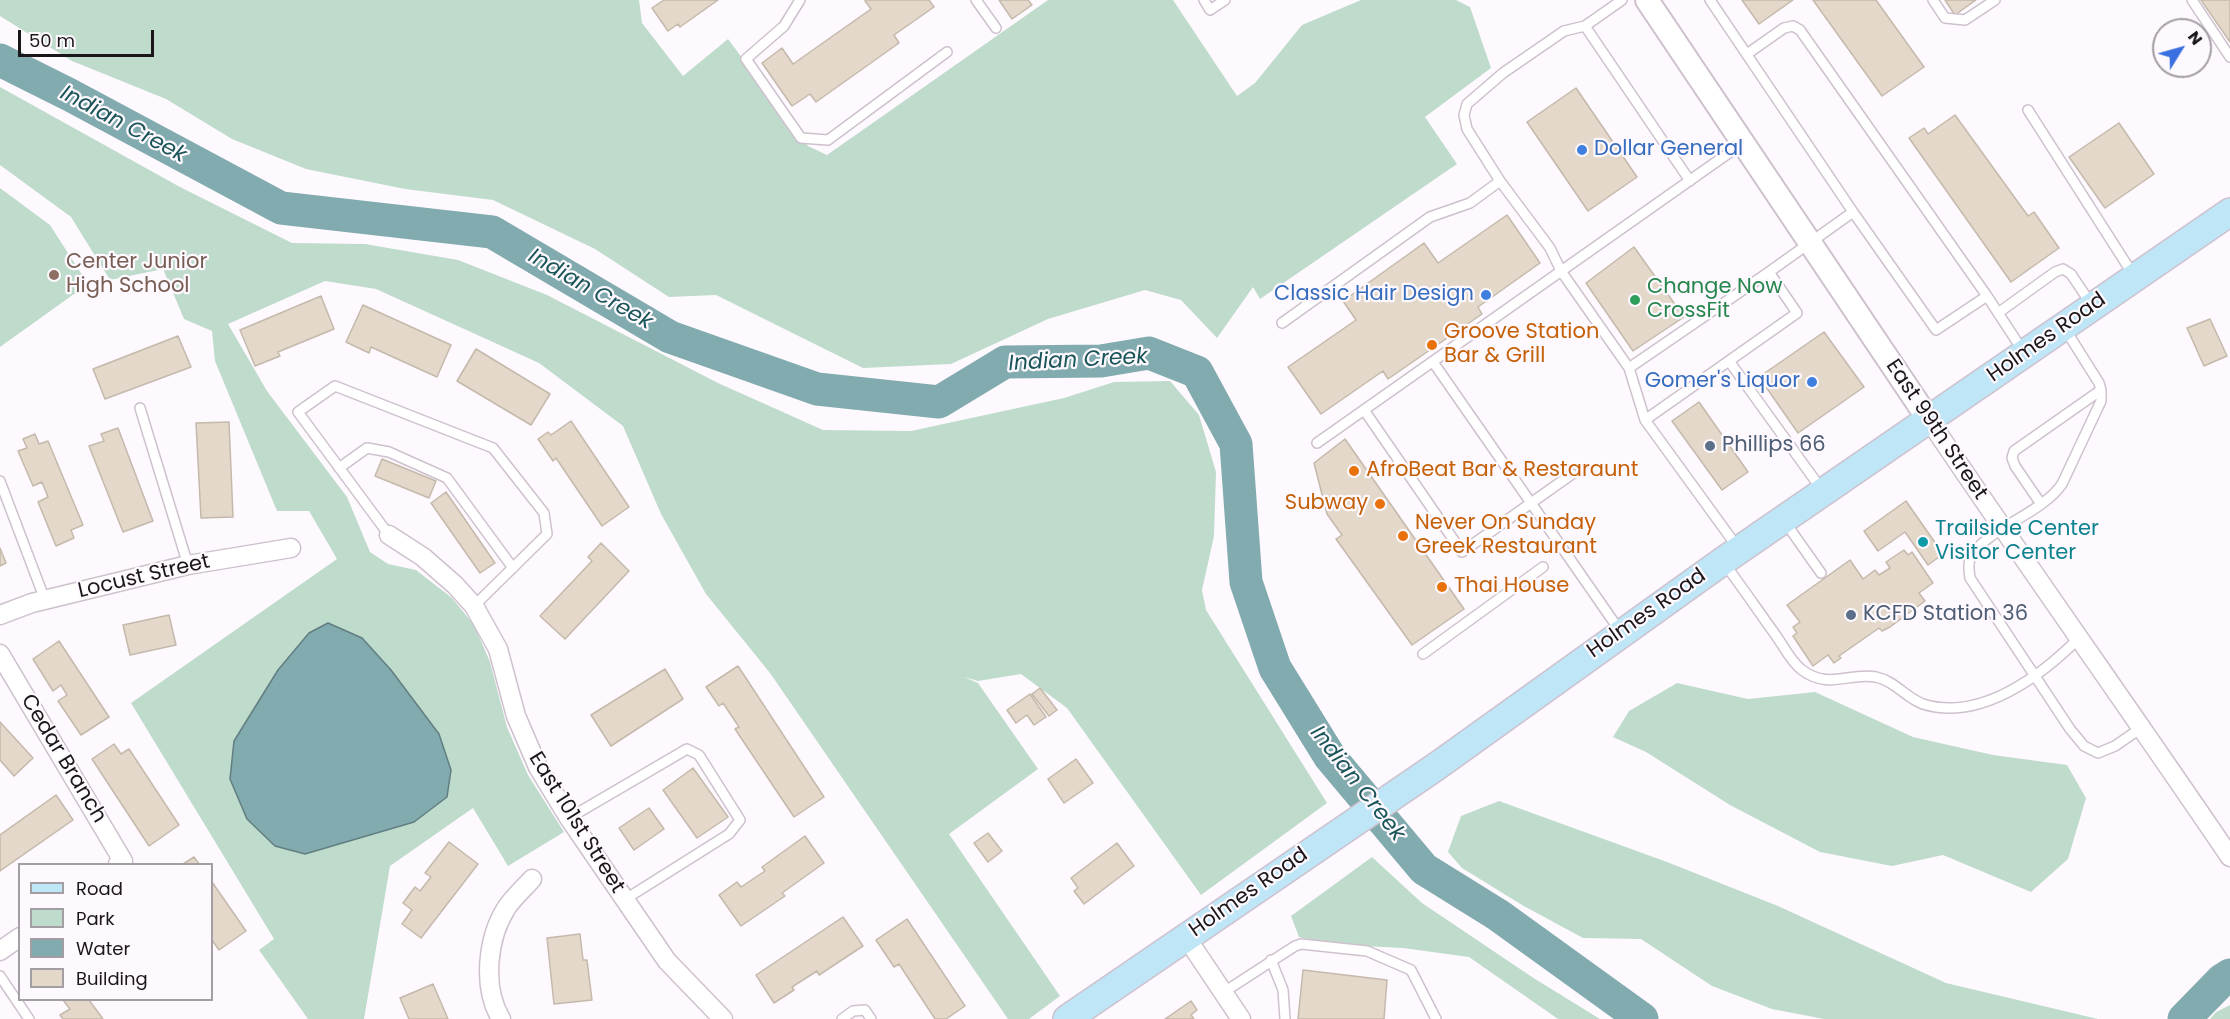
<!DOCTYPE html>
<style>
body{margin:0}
#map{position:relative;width:2230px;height:1019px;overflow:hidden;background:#fef9fe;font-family:Poppins,sans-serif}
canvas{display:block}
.legend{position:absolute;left:18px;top:863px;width:195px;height:138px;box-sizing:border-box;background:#fef9fe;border:2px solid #a39ea3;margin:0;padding:8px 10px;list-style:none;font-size:18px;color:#1b161a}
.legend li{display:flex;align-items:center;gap:12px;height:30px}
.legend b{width:30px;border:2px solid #a39ea3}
.north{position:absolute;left:2152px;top:18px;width:60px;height:60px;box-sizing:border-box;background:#fef9fe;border:2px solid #a39ea3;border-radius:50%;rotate:53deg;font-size:16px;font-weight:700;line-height:24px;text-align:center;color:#1b161a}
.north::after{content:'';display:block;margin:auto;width:21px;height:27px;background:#3a6fdf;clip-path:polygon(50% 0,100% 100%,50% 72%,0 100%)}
.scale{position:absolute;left:18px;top:30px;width:136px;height:27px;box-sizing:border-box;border:3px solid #1b161a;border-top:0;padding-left:8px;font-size:18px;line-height:21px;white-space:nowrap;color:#1b161a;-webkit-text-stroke:4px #fef9fe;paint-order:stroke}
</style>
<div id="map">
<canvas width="2230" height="1019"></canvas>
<ul class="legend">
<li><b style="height:8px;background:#bee6f6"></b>Road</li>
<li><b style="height:16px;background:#bfdbcc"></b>Park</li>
<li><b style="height:16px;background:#81abae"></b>Water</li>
<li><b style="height:16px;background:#e3d8ca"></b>Building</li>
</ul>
<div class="north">N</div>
<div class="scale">50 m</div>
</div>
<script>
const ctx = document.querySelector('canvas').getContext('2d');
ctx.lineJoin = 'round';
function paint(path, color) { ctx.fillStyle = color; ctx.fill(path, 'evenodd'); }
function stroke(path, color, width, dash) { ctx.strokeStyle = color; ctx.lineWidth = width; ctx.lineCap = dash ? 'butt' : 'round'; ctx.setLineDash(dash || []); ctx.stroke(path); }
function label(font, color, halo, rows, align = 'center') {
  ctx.font = font + ' Poppins,sans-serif'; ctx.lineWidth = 4.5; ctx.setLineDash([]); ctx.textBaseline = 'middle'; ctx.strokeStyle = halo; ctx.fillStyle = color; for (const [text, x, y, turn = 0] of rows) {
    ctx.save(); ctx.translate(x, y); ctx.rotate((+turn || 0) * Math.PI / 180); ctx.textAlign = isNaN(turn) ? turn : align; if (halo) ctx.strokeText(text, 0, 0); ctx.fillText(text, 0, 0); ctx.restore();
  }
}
paint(new Path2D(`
 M0,0H639L642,23L683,76L728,39L808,146L827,155L1048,0H1173L1237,96L1255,83L1302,25L1361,0H1456L1470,7L1491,68L1425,117L1457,164L1260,299L1253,287L1217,338L1181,300L1145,290L1048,319L951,364L863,368L716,295L669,297L595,249L493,200L405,189L306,169L232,139L166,99L72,61L0,16Z
 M0,87L180,187L292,243L365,244L458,260L547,295L718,383L823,430L911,431L1064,398L1114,382L1170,381L1199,415L1216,472L1214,536L1202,590L1206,610L1327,803L1201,895L1067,708L1021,674L978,681L964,677L978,683L1038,769L949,834L1060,996L1029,1019H1008L770,673L706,594L661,514L623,426L539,363L376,289L325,281L228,324L267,391L347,497L370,552L388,564L416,570L452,598L474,625L490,662L507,727L528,775L564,832L508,866L473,808L390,866L364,1019H308L259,950L274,939L131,703L337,559L309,511H277L215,361L212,331L184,319L163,269L110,280L71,217L0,165ZM328,623L362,638L391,670L439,734L451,770L414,822L304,854L275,846Z
 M0,188L50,225L88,284L0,347Z
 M1677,683L1748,699L1815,692L1913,737L1993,755L2067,765L2086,798L2068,859L2031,892L1943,855L1892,866L1820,852L1730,805L1646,752L1613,737L1629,711Z
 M1499,801L1667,862L1778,906L1946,983L2098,1019H1824L1772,1009L1712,986L1641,939L1583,938L1522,905L1462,868L1448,852L1461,816Z
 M1372,857L1422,903L1532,977L1600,1019H1558L1469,957L1403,948L1326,944L1299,937L1291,916Z
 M2230,1005V1019H2210L2216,1012Z`), '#bfdbcc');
const water = new Path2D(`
 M328,623L362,638L391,670L439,734L451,770L447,797L414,822L305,854L275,846L247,819L230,779L234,741L278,670L309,633Z`);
paint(water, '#81abae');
stroke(water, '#627e82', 1.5);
stroke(new Path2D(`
 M0,60L70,95L281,208L492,232L670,337L817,389L939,402L1005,362L1101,361L1149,353L1197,372L1236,444L1246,582L1275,668L1330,757L1424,869L1498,915L1642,1019
 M2184,1019L2222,980L2230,975`), '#81abae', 33);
const building = new Path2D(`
 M664,0H718L680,27L678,24L668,31L652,8Z
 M866,0H929L934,7L894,35L899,43L816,102L810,94L792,106L762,63L782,48L793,64L871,9L865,1Z
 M999,0H1028L1032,5L1012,19Z
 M1742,0H1793L1759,24Z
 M1813,0H1876L1924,67L1882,96Z
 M1945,0H1976L1955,15Z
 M2201,0H2230V42Z
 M1576,88L1637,177L1588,211L1527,122Z
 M1955,115L2028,216L2034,212L2059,248L2011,282L1909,138L1924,128L1928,134Z
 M2119,123L2154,174L2105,208L2069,157Z
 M1507,215L1540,263L1478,307L1482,314L1388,379L1383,371L1321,414L1288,367L1356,320L1343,301L1424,243L1438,263Z
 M1634,247L1684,317L1633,351L1586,283Z
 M321,296L334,329L278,352L280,356L255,366L240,330Z
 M363,305L451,345L437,377L371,347L369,353L346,342Z
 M2210,319L2227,356L2204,366L2187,328Z
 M1824,332L1864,387L1798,433L1759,377Z
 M178,336L191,367L105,399L93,369Z
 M476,349L550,394L531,425L457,381Z
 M1699,402L1748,472L1722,490L1672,421Z
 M571,421L629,507L602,526L556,458L553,461L538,439L548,432L551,435Z
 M229,422L233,517L201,518L196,423Z
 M118,428L153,521L123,532L89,446L104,441L101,434Z
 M35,434L39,444L48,441L83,525L71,530L74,538L56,546L38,502L48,497L42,482L33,486L18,451L27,448L23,439Z
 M1345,439L1464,609L1412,645L1336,539L1342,535L1327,514L1314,463Z
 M382,459L436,481L429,498L375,476Z
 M446,492L495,563L480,573L431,503Z
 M1906,501L1943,554L1928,565L1905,532L1878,551L1864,531Z
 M601,543L629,571L565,639L540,616L592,561L588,557Z
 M0,548L6,563L0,566Z
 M1904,550L1908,555L1912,552L1933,583L1919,593L1925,601L1890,627L1882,631L1879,628L1839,656L1841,658L1834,663L1828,655L1813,666L1793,636L1797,633L1793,627L1800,622L1787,605L1850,560L1863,579L1875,570L1879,575L1890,568L1886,562Z
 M169,615L176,645L130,655L123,625Z
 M59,641L109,717L81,735L58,701L67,695L61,685L53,691L33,659Z
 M738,666L824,797L794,817L735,729L739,727L723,703L719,706L706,687Z
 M665,669L683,699L611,746L591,715Z
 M1040,688L1057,710L1049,716L1032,694Z
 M1030,694L1046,717L1034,725L1027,715L1016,723L1007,710Z
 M0,722L33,758L14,776L0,760Z
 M114,744L121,754L129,749L179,825L149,846L92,759Z
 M1076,759L1093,783L1064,803L1048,779Z
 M693,768L728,817L697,838L663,790Z
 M56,795L73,820L0,871V835Z
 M649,808L664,829L634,850L619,828Z
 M988,833L1002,851L988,862L974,843Z
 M805,836L824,863L782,893L785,896L741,926L719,895L737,882L741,887L765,871L762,867Z
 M449,842L478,864L421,938L402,924L412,910L403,903L415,887L420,891L431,877L425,873Z
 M1117,843L1134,866L1084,904L1074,891L1078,888L1071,878Z
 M194,857L199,864H183Z
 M212,882L246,931L219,950L212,940Z
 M843,917L863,946L819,975L817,971L792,987L794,990L774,1003L756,975Z
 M907,919L965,1006L946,1019H935L899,964L894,967L876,940Z
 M580,934L583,960H587L592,1000L554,1004L547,938Z
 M1303,970L1387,980L1384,1019H1298Z
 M433,984L448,1019H409L400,998Z
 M63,1000H89L103,1019H63L60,1015L70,1009Z
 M1191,1001L1197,1010L1191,1015L1194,1019H1165Z`);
paint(building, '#e3d8ca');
stroke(building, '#c4b9ab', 1.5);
const service = new Path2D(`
 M800,0L784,26L746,59L801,138L828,140L947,52
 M976,0L996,28
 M1204,0L1210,10L1225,0
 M1933,0L1945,18L1965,20L1995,0
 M2192,0L2230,57
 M1585,26L1690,181
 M1747,54L1784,28L1793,26L1800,30L1987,296
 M2028,110L2134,276
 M1500,181L1467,129L1464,115L1467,104L1503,73L1564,31L1585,26L1622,0
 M1853,212L1936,330L1987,296L2023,351
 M1998,313L2055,272L2063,269L2071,274L2091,304
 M1282,323L1430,217L1470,203L1500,181L1550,248L1561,271L1629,368L1645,420L1738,548
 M2065,329L2099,383L2101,390V401L2062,484C2042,514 1983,530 1970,559C1968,565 1969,572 1970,578L2070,729L2084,746L2098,753L2115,746L2141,728
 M1729,361L1822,490
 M1433,362L1620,631
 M1629,368L1769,272
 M140,408L188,565
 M1364,410L1462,552L1572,474
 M1645,420L1797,313L1769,272L1853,212L1710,0
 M1317,443L1743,143
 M339,468L367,448L389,452L447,478L513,568
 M0,481L45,600
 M2041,504L2015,466L2012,458L2014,451L2101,390
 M1785,522L1821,573
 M389,535L298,412L335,386L493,448L544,513L547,534L474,606
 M1724,563C1742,587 1759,612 1777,637C1784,647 1791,662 1802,670C1829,690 1849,672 1876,677C1895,681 1906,698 1923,704C1980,722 2041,676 2079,638
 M1423,654L1543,567
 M569,818L687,749L699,755L740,820L729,834L624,900
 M1271,960L1283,990L1285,1019
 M0,976L29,1019
 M1224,992L1295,946L1301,944L1367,951L1411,970L1436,1019
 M842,1019L853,1011L865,1010L871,1019`);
const minor = new Path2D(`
 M1929,420C2028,567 2131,711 2230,857
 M389,535L423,557L455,585L474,606L498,649L516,716L538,767L569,818L667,961L723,1019
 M0,615L32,603L188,565L291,548
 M0,654L123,861L118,864
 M1186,937L1241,1019
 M0,951L20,937
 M501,1019C482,987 487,938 507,907C514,897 524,888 532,879`);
const tertiary = new Path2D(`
 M1647,0L1929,420`);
const secondary = new Path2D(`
 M1067,1019L1437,766L1723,561L2230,212`);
stroke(service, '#cec1ce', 12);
stroke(minor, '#cec1ce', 21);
stroke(tertiary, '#cec1ce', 26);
stroke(secondary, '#cec1ce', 30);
stroke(service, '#fff', 9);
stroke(minor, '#fff', 18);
stroke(tertiary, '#fff', 22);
stroke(secondary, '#bee6f6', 27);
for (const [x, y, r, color] of [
 [1582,150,6,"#3f7fe0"],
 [54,275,6,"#8d6e63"],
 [1486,295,6,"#3f7fe0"],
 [1635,300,6,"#2e9e5b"],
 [1432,345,6,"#e8710a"],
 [1812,382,6,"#3f7fe0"],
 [1710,446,6,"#5c6f8a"],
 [1354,471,6,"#e8710a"],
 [1380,504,6,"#e8710a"],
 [1403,536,6,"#e8710a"],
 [1923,542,6,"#0f9aa8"],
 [1442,587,6,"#e8710a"],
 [1851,615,6,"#5c6f8a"]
]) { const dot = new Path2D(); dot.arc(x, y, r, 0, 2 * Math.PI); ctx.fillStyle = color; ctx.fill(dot); stroke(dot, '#fef9fe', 2); }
label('21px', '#366cbe', '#fef9fe', [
 ["Dollar General",1594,150,"left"],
 ["Classic Hair Design",1474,295],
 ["Gomer's Liquor",1800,382]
], 'right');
label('21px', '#785e54', '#fef9fe', [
 ["Center Junior",66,263],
 ["High School",66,287]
], 'left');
label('21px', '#27864d', '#fef9fe', [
 ["Change Now",1647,288],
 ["CrossFit",1647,312]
], 'left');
label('21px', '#c56008', '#fef9fe', [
 ["Groove Station",1444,333],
 ["Bar & Grill",1444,357],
 ["AfroBeat Bar & Restaraunt",1366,471],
 ["Subway",1368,504,"right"],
 ["Never On Sunday",1415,524],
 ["Greek Restaurant",1415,548],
 ["Thai House",1454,587]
], 'left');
label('21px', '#1b161a', '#fef9fe', [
 ["Holmes Road",2047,338,-35],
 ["East 99th Street",1936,430,56],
 ["Locust Street",144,577,-13],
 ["Holmes Road",1647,614,-35],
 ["Cedar Branch",63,759,59],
 ["East 101st Street",576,823,58],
 ["Holmes Road",1249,893,-35]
]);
label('21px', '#4e5e75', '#fef9fe', [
 ["Phillips 66",1722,446],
 ["KCFD Station 36",1863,615]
], 'left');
label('21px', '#0d838f', '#fef9fe', [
 ["Trailside Center",1935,530],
 ["Visitor Center",1935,554]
], 'left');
label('italic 22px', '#195559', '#fef9fe', [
 ["Indian Creek",123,125,28],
 ["Indian Creek",590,290,30],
 ["Indian Creek",1078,361,-3],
 ["Indian Creek",1357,784,52]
]);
</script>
